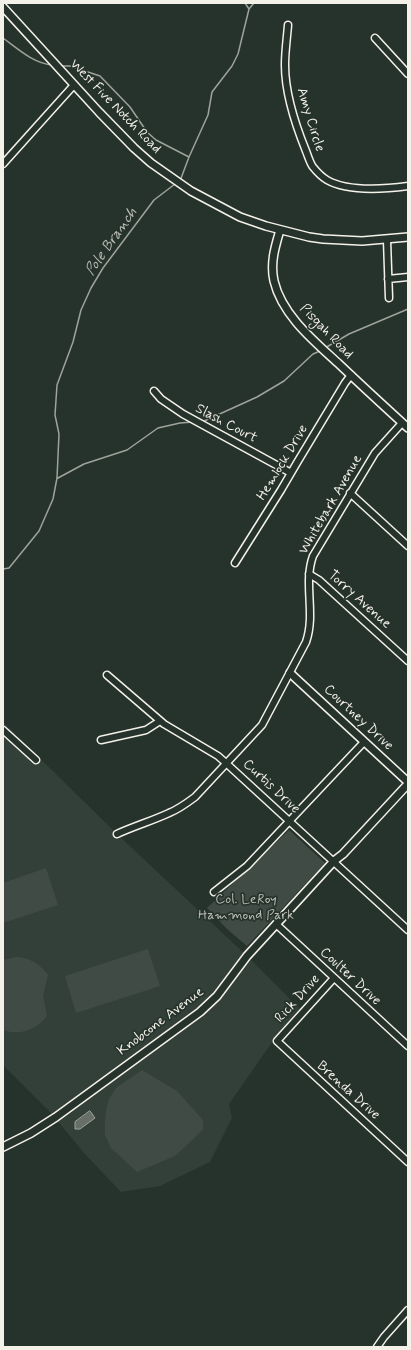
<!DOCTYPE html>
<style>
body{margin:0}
#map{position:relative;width:411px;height:1350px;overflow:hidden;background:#26332d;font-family:Mynerve,sans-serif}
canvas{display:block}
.frame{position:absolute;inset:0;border:4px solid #f4f1e8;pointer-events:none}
</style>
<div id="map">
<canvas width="411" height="1350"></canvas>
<div class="frame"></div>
</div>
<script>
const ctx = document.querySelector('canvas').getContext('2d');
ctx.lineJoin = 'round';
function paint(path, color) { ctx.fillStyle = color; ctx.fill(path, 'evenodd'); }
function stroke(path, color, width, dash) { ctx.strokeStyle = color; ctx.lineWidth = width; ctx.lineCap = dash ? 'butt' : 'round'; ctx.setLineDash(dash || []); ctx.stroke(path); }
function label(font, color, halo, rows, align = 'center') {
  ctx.font = font + ' Mynerve,sans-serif'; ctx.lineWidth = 3.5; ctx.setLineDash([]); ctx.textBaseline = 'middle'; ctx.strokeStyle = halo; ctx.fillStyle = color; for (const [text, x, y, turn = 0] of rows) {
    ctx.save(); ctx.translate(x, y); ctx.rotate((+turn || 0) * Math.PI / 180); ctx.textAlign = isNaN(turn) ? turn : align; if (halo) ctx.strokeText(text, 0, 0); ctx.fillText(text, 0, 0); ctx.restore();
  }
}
paint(new Path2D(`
 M3,722L117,834L247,956L300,1009L280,1031L229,1104L232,1118L210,1162L160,1186L121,1192L84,1153L51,1113L3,1065Z`), '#333f39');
paint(new Path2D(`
 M289,830L325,863L247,946L227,929L207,908Z
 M46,868L58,905L3,923V883Z
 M148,949L160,986L76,1013L65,976Z
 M17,957C30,958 40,964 48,975L43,995L47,1016C36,1030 20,1036 3,1030V960Z
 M142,1070L177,1091L203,1120V1130L175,1156L137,1172L111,1148L105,1135V1123L106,1111L109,1099L116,1088Z`), '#414b45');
const water = new Path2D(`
 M90,1111L95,1118L80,1129H75V1122Z`);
paint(water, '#676f68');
stroke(water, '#9fa39b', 1);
stroke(new Path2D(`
 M249,9L254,3
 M3,38C18,49 33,63 52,65
 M60,66H70L100,76L130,107L147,132L156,140L189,157
 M180,181L189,157L208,115L212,92L232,66L238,54L249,9L245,3
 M325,348L349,334L408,309
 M202,422L257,397L284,381L313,354L320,351
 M58,478L84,464L127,450L158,428L180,423L193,422
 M3,569L9,568L39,531L53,499L57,478L59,434L55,415L57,385L73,342L81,310L91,288L103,268L154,200L175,184`), '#9fa39b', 1.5);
const minor = new Path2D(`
 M288,25C287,38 285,51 285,65C285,93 295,124 306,151C308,156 310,163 313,167C317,172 322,177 327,180C348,192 385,189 408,186
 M375,38L408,74
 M3,164L74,85
 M387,240L389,298
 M388,279L408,277
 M154,391L161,399L183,414L291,473
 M350,493L408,546
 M235,563L281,490L298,461L345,383L351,375
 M309,574L319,580L408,661
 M107,675L164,724L218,756L227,764L408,930
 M3,730L36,760
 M101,740L146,730L160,721
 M117,834C134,826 152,821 169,813C179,809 187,803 195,797L262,725L306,642C316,613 303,584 313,556L375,453L402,423
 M214,892L247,866L364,742
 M276,924L408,1046
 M334,978L277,1041L408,1162
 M377,1347L384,1337L408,1310`);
const tertiary = new Path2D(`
 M3,7L99,112L134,148L151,163L191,191L240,217L266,226L309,237L323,239L362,241L408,237
 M280,230C275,247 270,263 274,281C282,315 314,341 339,364C362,386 385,407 408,428
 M290,673L408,782
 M3,1147L31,1133L56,1117L200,1012L217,996L247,956L334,861L343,854L408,784`);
stroke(minor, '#f4f1e8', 9);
stroke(tertiary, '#f4f1e8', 10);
stroke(minor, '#26332d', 6);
stroke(tertiary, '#26332d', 7);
label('14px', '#f4f1e8', '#26332d', [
 ["West Five Notch Road",115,107,46],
 ["Amy Circle",310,120,73],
 ["Pisgah Road",326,332,46],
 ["Slash Court",226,424,28],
 ["Hemlock Drive",283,463,-59],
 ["Whitebark Avenue",331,505,-60],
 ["Torry Avenue",359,600,42],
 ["Courtney Drive",358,718,43],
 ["Curtis Drive",271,787,43],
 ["Coulter Drive",350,977,43],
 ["Rick Drive",298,999,-48],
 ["Knobcone Avenue",161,1022,-37],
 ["Brenda Drive",348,1091,42]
]);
label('14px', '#bebfb7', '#26332d', [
 ["Col. LeRoy",246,900],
 ["Hammond Park",246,916]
]);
label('italic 15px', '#bcbdb5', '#26332d', [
 ["Pole Branch",112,242,-55]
]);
</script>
